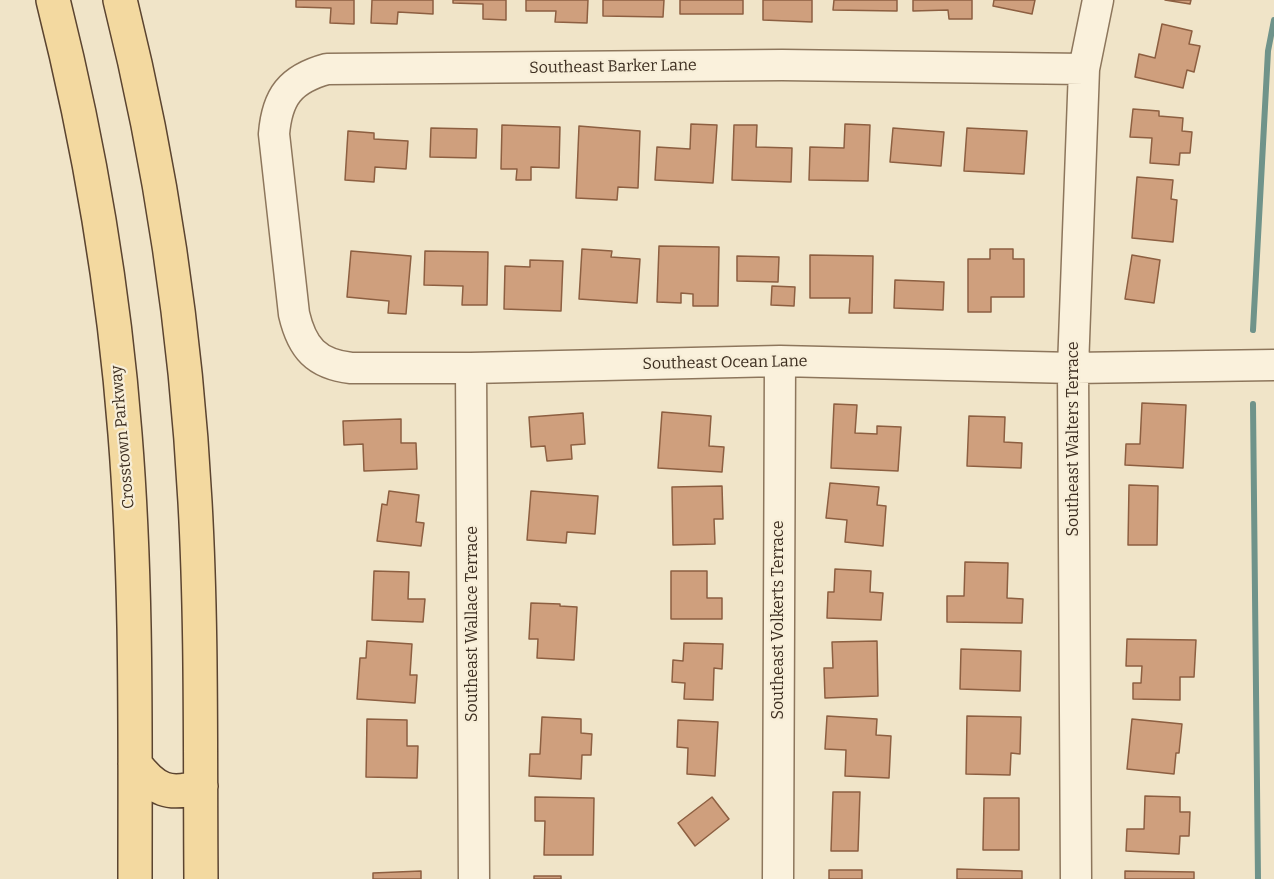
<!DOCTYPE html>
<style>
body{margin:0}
canvas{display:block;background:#f0e4c8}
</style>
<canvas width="1274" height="879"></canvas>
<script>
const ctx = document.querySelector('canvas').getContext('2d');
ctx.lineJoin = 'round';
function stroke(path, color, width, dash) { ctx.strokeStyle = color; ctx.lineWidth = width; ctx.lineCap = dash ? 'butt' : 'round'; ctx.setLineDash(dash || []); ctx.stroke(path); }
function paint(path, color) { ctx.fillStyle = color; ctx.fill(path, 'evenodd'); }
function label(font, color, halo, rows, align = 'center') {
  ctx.font = font + ' Bitter,serif'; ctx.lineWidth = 4.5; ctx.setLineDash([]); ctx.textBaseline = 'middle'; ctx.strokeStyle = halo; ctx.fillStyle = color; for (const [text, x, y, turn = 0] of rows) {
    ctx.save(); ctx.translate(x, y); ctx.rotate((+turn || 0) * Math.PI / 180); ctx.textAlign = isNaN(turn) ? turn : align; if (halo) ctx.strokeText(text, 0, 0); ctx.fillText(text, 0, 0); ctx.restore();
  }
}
stroke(new Path2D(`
 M1253,330L1268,51L1274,20
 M1253,404L1258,879`), '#6f938a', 6);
const building = new Path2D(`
 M296,0H354V24L330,23L331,8L296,7Z
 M372,0H433V14L398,12L397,24L371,23Z
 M453,0H506V20L483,19V4L453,3Z
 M526,0H588L587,23L555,22L556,11H526Z
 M603,0H664L663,17L603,16Z
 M680,0H743V14H680Z
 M763,0H812V22L763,20Z
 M834,0H897V11L833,10Z
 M913,0H972V19H949L948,10L913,11Z
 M994,0H1035L1032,14L993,6Z
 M1165,0H1191L1190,4Z
 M1162,24L1192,31L1189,44L1200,46L1194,72L1187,70L1183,88L1135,77L1139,54L1155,58Z
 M1133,109L1159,111V116L1183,118L1182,131L1192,132L1190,153H1180L1179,165L1150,163L1152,138L1130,137Z
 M691,124L717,125L713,183L655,180L657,147L690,149Z
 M845,124L870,125L868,181L809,180L810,147L844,148Z
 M502,125L560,127L559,168L531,167V180H516L517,169H501Z
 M734,125H757L756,147L792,148L791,182L732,180Z
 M579,126L640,131L638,188L618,187L617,200L576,198Z
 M431,128L477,129L476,158L430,157Z
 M893,128L944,132L941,166L890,162Z
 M967,128L1027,131L1024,174L964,171Z
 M348,131L374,133V139L408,141L406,169L375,167L374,182L345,180Z
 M1137,177L1173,180L1171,199L1177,200L1173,242L1132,238Z
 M659,246L719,247L718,306H693V294L681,293V303L657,302Z
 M582,249L612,251L611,257L640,259L637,303L579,299Z
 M990,249H1013V259H1024V297H991V312H968V259H990Z
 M351,251L411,256L406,314L388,313L389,301L347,297Z
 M425,251L488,252L487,305H462L463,286L424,285Z
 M810,255L873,256L872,313H849L850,298H810Z
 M1132,255L1160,260L1154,303L1125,299Z
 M737,256L779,257L778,282L737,281Z
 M530,260L563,261L561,311L504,309L505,266L530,267Z
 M895,280L944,282L943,310L894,308Z
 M772,286L795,287L794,306L771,305Z
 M1142,403L1186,405L1183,468L1125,465L1126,444H1140Z
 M834,404L857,405L855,433L877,434V426L901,427L898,471L831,468Z
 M662,412L711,416L709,446L724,447L722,472L658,468Z
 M583,413L585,444L571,445L572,459L547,461L545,446L531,447L529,417Z
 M969,416L1005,417L1004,442L1022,443L1021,468L967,466Z
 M401,419V443H416L417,469L364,471L363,444L344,445L343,421Z
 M830,483L879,487L877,505L886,506L883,546L845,542L847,520L826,518Z
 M1129,485L1158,486L1157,545H1128Z
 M722,486L723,519H714L715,544L673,545L672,487Z
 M389,491L419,495L416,522L424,523L421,546L377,541L382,504L387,505Z
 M531,491L598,496L595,534L567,532L566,543L527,540Z
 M965,562L1008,563L1007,598L1023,599L1022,623L947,622V596H964Z
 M835,569L871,571L870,592L883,593L881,620L827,618L828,592H834Z
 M374,571L409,572L408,599H425L423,622L372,620Z
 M671,571H707V598H722V619H671Z
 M531,603L560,604V606L577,607L574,660L537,658L538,639H529Z
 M1127,639L1196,640L1194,677H1180V700L1133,699V683H1141L1142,666H1126Z
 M367,641L412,644L410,675H417L415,703L357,699L360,658H366Z
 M877,641L878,696L825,698L824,668H833L832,642Z
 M684,643L723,644L722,669L714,668L713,700L684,699L685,683L672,682L673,660L683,661Z
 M961,649L1021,651L1020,691L960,689Z
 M827,716L877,719L876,735L891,736L889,778L845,776L846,750L825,749Z
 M967,716L1021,717L1020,754L1011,753L1010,775L966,774Z
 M542,717L581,719V733L592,734L591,755H582L581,779L529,776L530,754H540Z
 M367,719L407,720V746H418L417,778L366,777Z
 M1132,719L1182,724L1179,753H1176L1174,774L1127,769Z
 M678,720L718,722L715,776L687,774L688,748L677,747Z
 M833,792H860L858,851H831Z
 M1145,796L1180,797V812H1190L1189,836H1180L1179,854L1126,851L1127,829H1144Z
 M535,797L594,798L593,855H544L545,821H535Z
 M712,797L729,819L695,846L678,823Z
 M984,798H1019V850H983Z
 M957,869L1022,871V879H957Z
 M829,870H862V879H829Z
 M421,871V879H373V873Z
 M1125,871L1194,872V879H1125Z
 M534,876H561V879H534Z`);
paint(building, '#cf9f7d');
stroke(building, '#8d5f41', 1.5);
const minor = new Path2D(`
 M1084,69L782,65L327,69C290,79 277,97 274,134L294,314C302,348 316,364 351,368H471L780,361L1073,368L1274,365
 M471,368L474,879
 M778,879L780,361
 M1076,879L1073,368L1084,69L1098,0`);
const major = new Path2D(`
 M53,0C88,139 114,291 125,434C137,582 135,731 135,879
 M120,0C161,164 186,333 195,502C202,628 200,753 201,879
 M135,764C155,790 169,797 201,786`);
stroke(minor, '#8d765c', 33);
stroke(major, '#5b4430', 36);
stroke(minor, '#faf1dc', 30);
stroke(major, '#f3d9a0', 33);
label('16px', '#3d2e20', '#f7eed8', [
 ["Southeast Barker Lane",613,67,-1],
 ["Southeast Ocean Lane",725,363,-1],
 ["Crosstown Parkway",123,437,-95],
 ["Southeast Walters Terrace",1074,439,-90],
 ["Southeast Volkerts Terrace",779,620,-90],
 ["Southeast Wallace Terrace",473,624,-90]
]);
</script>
